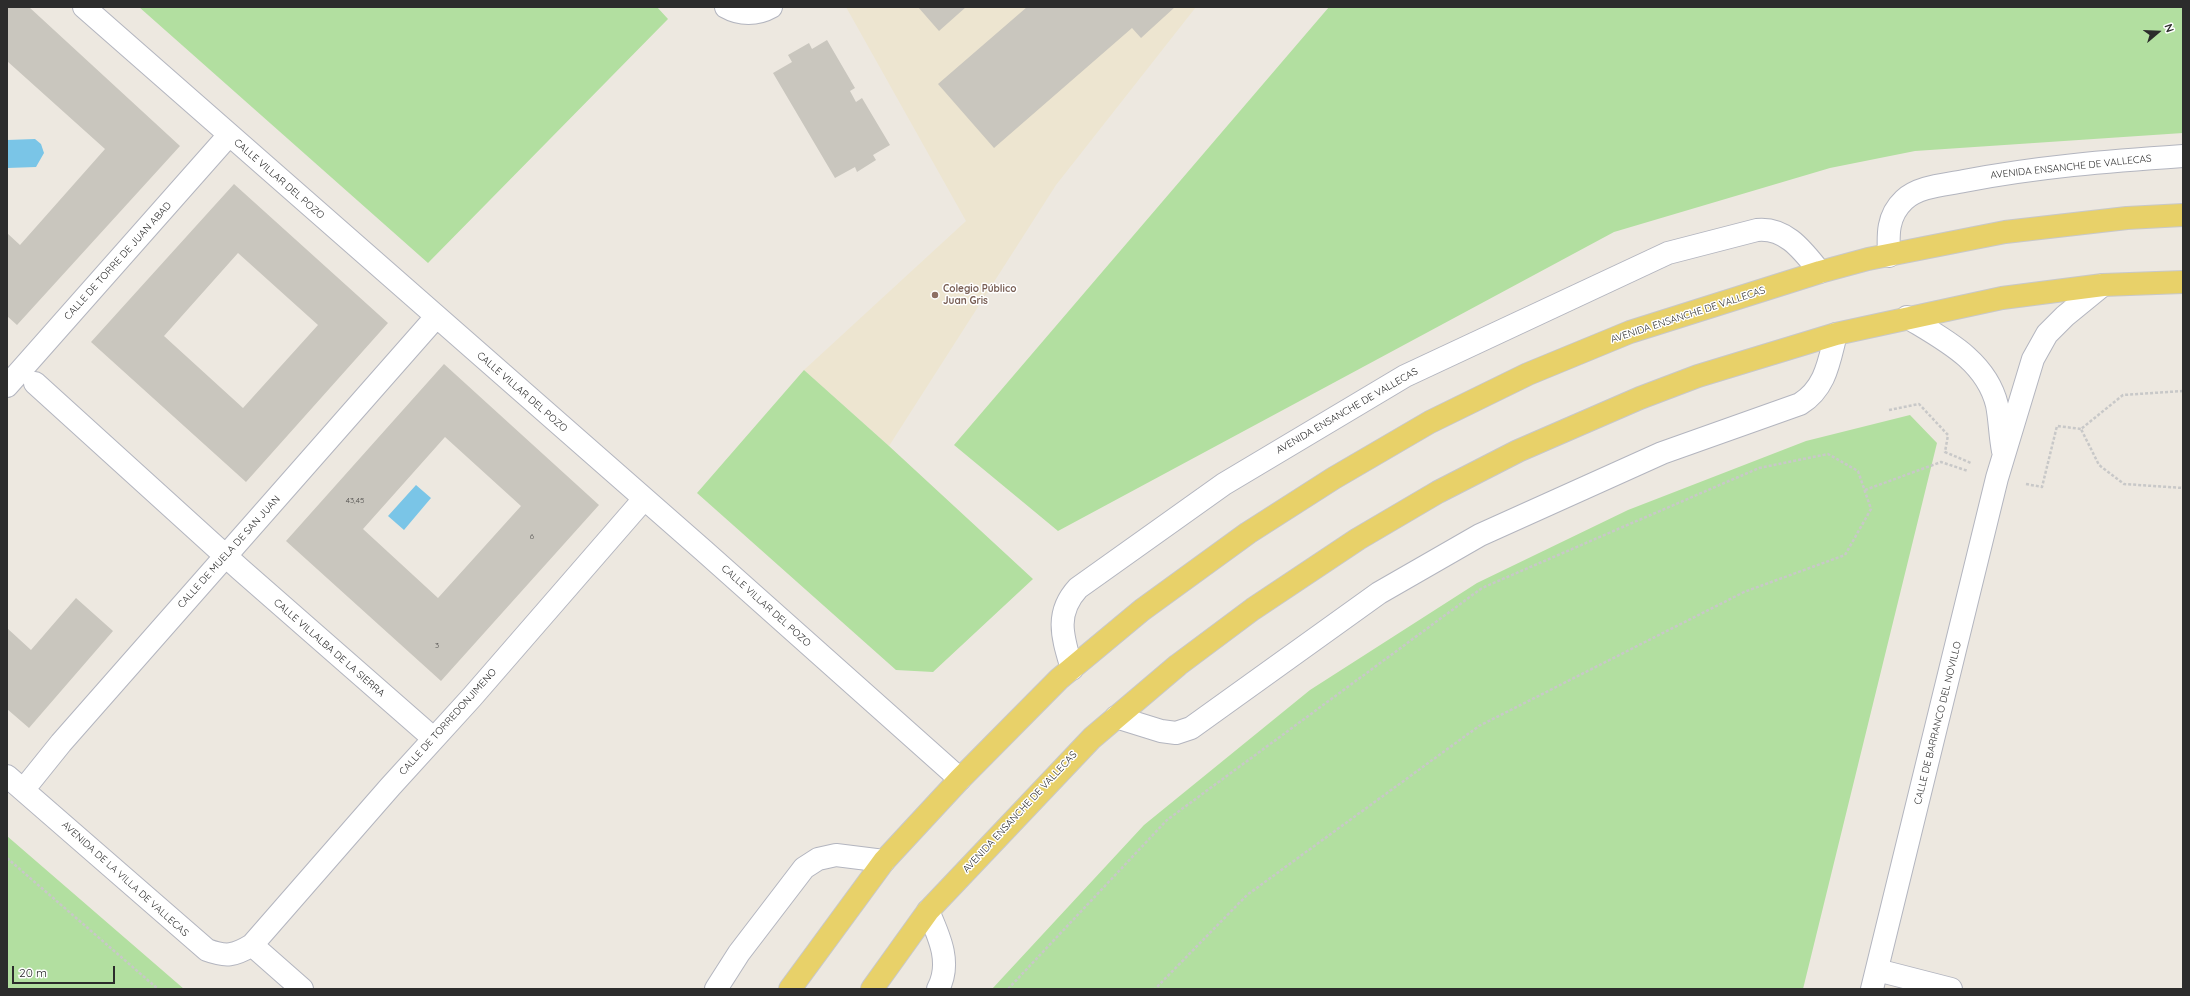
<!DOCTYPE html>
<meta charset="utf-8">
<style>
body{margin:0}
#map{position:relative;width:2190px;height:996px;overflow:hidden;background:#ede8e0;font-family:Quicksand,sans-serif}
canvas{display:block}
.frame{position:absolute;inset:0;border:8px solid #2c2c2c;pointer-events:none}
.north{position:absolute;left:2138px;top:12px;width:40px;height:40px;-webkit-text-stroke:3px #fff;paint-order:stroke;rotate:71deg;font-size:11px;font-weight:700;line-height:16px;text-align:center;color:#2c2c2c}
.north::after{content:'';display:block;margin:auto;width:14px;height:18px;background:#2c2c2c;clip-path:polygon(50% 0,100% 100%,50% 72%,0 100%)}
.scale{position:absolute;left:12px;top:966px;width:103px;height:18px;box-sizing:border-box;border:2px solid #2c2c2c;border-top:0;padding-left:5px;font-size:12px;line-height:14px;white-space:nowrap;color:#2c2c2c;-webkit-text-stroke:3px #fff;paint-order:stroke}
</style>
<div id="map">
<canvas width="2190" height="996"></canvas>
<div class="frame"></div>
<div class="north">N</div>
<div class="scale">20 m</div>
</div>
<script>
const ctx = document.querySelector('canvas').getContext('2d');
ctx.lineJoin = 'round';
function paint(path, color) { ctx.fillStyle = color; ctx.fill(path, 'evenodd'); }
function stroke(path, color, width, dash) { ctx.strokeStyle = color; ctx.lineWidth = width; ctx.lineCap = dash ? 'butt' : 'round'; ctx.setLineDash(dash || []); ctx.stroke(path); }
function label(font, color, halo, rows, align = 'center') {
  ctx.font = font + ' Quicksand,sans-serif'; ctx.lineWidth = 3; ctx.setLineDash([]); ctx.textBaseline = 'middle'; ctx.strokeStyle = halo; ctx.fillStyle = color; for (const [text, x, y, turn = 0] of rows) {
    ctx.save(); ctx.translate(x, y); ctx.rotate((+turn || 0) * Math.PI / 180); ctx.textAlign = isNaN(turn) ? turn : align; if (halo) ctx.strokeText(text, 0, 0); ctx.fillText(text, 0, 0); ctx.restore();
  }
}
paint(new Path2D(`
 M846,7H1196L1056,185L889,446L804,370L966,221Z`), '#ede5d0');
paint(new Path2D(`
 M139,7H657L668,19L428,263Z
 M1329,7H2183V133L1915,151L1830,168L1614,232L1058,531L954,445Z
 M804,370L889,446L1033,579L933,672L896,670L697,493Z
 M1910,415L1937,443L1803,989H992L1144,825L1310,690L1477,583L1628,510L1806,441Z
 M7,836L184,989H7Z`), '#b2dfa0');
paint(new Path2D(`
 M35,139L41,144L44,153L36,167L7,168V140Z
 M416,485L431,498L404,530L388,516Z`), '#7ac5e7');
paint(new Path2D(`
 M7,7H29L180,146L17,325L7,316V233L20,245L105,149L7,61Z
 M918,7H966L939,31Z
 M1027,7L1115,8L1175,7L1141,38L1132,28L994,148L938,84Z
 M827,40L855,88L850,91L856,102L862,98L890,145L873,155L876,160L857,172L855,167L835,178L773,73L792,62L788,55L809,43L812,49Z
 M234,184L388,323L246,482L91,342ZM238,253L318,325L243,408L164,336Z
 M444,364L599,505L441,681L286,541ZM445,437L521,506L438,598L363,529Z
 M76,598L113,631L29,728L7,709V628L31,650Z`), '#c9c6be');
const street = new Path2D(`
 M84,7L703,550L960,779
 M726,7C740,15 757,15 771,7
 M1889,256C1888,235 1887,216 1904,200C1919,186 1945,185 1964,181C2036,167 2109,161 2183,156
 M1907,317C1943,339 1986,360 1997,405C2000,420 2000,436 2003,451
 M35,383L240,569L433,738
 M7,386L229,135
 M1072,669C1063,638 1054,614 1078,588L1224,484L1405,376L1668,253L1757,230C1786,227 1803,251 1820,272
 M1116,717L1161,731L1176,733L1191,728L1379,593L1480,535L1662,453L1800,404C1826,388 1829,361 1836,334
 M7,776L207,950C226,957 234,956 252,945L390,787L472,697L644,499
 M24,789L61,743L436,317
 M928,911C939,936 952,963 938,989
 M252,945L302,989
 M1877,970L1951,989
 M716,989L739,953L804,868L818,859L836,855L884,861
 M1872,989L1997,478L2033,359L2047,334L2065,316L2103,285`);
const primary = new Path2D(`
 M790,989L884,861L960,779L1059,679L1142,610L1248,533L1334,478L1430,422L1528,374L1630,332L1820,272L1868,259L2005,232L2127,218L2183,215
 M872,989L928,911L1092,738L1178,665L1253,609L1358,539L1438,492L1518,451L1640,398L1698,376L1836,334L2002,298L2103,285L2183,282`);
stroke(street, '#b3b5bf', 24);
stroke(primary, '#c8c8c8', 24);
stroke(new Path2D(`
 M2183,391L2123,395L2081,429L2099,465L2124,484L2183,488
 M1889,410L1919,404L1948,435L1945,452L1971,463
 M2026,484L2042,487L2057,426L2081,429
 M1865,490L1941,462L1968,471
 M7,858L158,989
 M1008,989L1167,820L1482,588L1759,468L1828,454L1858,471L1871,509L1845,555L1744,592L1479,726L1247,895L1155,989`), '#c8c8c8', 2.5, [3, 2]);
stroke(street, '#fff', 22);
stroke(primary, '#e8d169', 22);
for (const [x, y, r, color] of [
 [935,295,4,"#8d6e63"]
]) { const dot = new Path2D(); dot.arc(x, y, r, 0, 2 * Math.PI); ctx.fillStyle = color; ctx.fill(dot); stroke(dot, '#fff', 1.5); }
label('8px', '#535250', null, [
 ["43,45",355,501],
 ["6",532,537],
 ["3",437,646]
]);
label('10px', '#2c2c2c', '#fff', [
 ["AVENIDA ENSANCHE DE VALLECAS",2071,167,-6],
 ["CALLE VILLAR DEL POZO",279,179,41],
 ["CALLE DE TORRE DE JUAN ABAD",118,261,-48],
 ["AVENIDA ENSANCHE DE VALLECAS",1688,315,-18],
 ["CALLE VILLAR DEL POZO",522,392,41],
 ["AVENIDA ENSANCHE DE VALLECAS",1347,411,-30],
 ["CALLE DE MUELA DE SAN JUAN",229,552,-48],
 ["CALLE VILLAR DEL POZO",766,606,42],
 ["CALLE VILLALBA DE LA SIERRA",329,648,41],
 ["CALLE DE TORREDONJIMENO",448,722,-48],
 ["CALLE DE BARRANCO DEL NOVILLO",1938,723,-76],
 ["AVENIDA ENSANCHE DE VALLECAS",1020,812,-47],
 ["AVENIDA DE LA VILLA DE VALLECAS",125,879,42]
]);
label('bold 10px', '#785e54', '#fff', [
 ["Colegio Público",943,289],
 ["Juan Gris",943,301]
], 'left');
</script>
